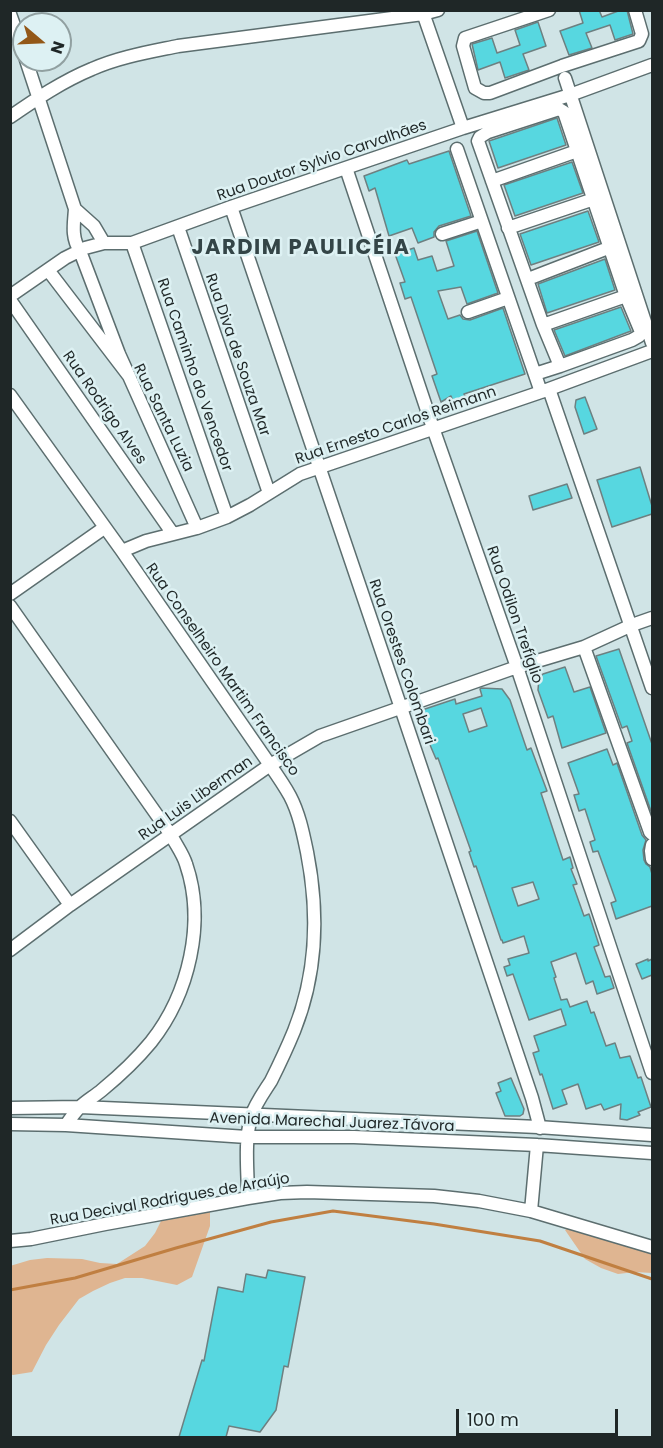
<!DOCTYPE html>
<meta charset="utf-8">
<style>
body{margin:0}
#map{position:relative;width:663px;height:1448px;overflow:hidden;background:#d0e4e6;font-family:Poppins,sans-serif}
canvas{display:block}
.frame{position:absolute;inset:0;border:12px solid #1f2727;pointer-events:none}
.north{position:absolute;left:12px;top:12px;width:60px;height:60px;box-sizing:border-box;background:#ddf1f3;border:2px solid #91a0a1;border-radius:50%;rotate:109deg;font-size:16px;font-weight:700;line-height:24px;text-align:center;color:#1f2727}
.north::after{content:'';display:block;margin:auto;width:21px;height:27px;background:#935818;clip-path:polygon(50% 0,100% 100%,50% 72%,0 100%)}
.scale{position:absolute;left:456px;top:1409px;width:162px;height:27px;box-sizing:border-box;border:3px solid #1f2727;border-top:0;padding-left:8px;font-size:18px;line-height:21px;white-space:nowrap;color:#1f2727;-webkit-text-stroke:4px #ddf1f3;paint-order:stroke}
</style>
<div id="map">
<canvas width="663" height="1448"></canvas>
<div class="frame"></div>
<div class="north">N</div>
<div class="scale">100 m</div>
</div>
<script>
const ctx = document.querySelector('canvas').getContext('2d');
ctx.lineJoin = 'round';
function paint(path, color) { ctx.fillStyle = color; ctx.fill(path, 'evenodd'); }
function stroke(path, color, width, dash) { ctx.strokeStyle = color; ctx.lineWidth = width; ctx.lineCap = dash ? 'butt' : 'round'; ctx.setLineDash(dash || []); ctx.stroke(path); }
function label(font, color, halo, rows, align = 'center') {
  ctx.font = font + ' Poppins,sans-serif'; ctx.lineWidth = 5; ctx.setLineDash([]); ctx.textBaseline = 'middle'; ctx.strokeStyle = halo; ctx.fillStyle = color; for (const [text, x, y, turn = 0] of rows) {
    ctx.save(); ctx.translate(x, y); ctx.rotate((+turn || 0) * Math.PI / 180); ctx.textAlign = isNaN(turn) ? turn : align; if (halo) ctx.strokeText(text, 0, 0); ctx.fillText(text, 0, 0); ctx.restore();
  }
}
paint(new Path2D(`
 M177,1203H193L210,1210V1226L192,1277L177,1285L142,1278H125L110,1283L93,1291L79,1299L59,1325L46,1345L32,1372L13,1375L10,1374V1266L30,1260L47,1258L82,1259L100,1263L117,1264L145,1246L155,1233L164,1215Z
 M579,1222L652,1240V1273L635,1272L618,1274L601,1268L585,1259L565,1230Z`), '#dfb591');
stroke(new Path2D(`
 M10,1290L75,1278L176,1248L271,1222L333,1211L434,1224L540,1241L652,1279`), '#c07f41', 3);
const building = new Path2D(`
 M579,10H599L602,17L621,10H627L633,34L615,40L610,25L586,33L592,48L569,55L560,31L583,23Z
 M538,22L546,46L523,54L529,70L505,78L500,62L478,70L472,44L492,38L497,53L520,45L515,30Z
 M557,118L566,145L498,168L489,141Z
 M449,151L471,216L439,226L434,232V237L418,243L412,228L389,236L375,188L369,191L364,176L407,160L409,164Z
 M572,162L583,193L515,216L504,185Z
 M588,211L599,242L531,265L520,234Z
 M477,231L498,293L467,304L461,287L438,291L448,319L460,315L463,319L470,320L503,308L525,374L464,394L467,402L455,406L451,396L441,402L432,376L437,374L411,297L405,299L400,283L405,282L395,254L414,248L418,260L432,256L437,271L454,266L446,241Z
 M605,259L615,290L547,313L538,284Z
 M621,307L631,331L565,356L554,330Z
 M585,397L597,429L584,434L575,407L576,400Z
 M640,467L652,506V514L612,527L597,480Z
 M567,484L572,498L533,510L529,496Z
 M619,649L652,744V814L627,743L632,741L627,726L622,728L596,656Z
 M565,667L574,692L590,687L606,733L562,748L553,716L548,718L538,690L539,678L543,674Z
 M481,688L502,689L510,700L527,750L531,748L547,791L541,793L563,860L570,857L573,868L571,869L577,884L573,885L584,916L589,914L599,945L594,947L605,977L610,976L614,988L597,994L593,981L586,984L576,953L551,962L556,977L554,978L561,1000L567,999L570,1007L587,1001L591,1013L594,1012L606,1046L615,1043L620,1058L630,1056L638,1078L641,1077L651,1107L638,1112L640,1115L627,1120L620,1119L621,1104L604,1110L601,1104L586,1109L578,1084L562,1090L567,1104L553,1109L542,1074L540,1075L533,1053L539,1051L534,1036L566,1025L561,1009L529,1020L513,974L507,976L504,967L510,965L508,959L529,953L524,936L503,943L502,940H501L476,866L474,867L469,852L471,851L438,758L436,759L416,712L455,699L456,704L482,696L480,689ZM481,708L487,726L469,732L463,714ZM533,882L539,899L518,906L512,888Z
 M607,749L613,765L617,763L642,835L646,840L643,850L644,860L646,864L650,867L652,874V906L616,919L611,903L616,901L598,851L593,852L590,842L595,840L585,809L579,811L574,795L579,794L568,763Z
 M648,959V961L652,959V975L642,979L636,964Z
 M511,1078L524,1109L523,1114L520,1116H505L496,1093L501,1091L498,1083Z
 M268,1270L305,1277L288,1367L284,1366L276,1410L260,1432L229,1426L226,1437H179L202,1360L204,1361L218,1287L243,1292L246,1274L266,1278Z`);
paint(building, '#57d7e0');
stroke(building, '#6d8081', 1.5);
const minor = new Path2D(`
 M422,10L463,128
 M549,10L465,38L463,46L475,88L484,93H490L562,66L639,41L642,34L635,10
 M10,14L24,53
 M26,60L75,209C74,224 71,237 80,251L119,354L129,376
 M565,78L652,343
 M10,117C36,99 63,81 92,69C119,57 149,52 178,46L423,14L438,10
 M457,149L541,392
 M346,168L433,428L517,667L652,1073
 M492,181L577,151
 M231,207L401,708L532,1098L540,1128
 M75,209L94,226L104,243
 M178,227L269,493
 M508,228L594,199
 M442,234L482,221
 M132,243L227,517
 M48,270L129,376L197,528
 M528,279L616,245
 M10,296L65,258L85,248L104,243H132L231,207L463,128L570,95L652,65
 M10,300L173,534
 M468,312L508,298
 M543,325L626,296
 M535,374L560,366L543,325L478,141L480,137L488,132L559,109L564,112L626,296L641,332L639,336L632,340L560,366
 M549,389L652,688
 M10,395L122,551L270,765C277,775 284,785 290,796C299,813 303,833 307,852C319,913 317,974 294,1031C287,1048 279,1065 271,1081C264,1092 255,1104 251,1117C244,1143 248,1172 248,1198
 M122,551L146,541L197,528L227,517L250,505L300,474L541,392L652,351
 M10,594L104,528
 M10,606L171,835C176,845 183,854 186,864C206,922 189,994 151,1042C137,1059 119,1076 102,1090C95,1096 86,1101 80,1107C75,1112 70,1119 66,1125
 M584,647L650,832L652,834
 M10,821L70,905
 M652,845L651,851L652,859
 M10,950L70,905L270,765L320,736L517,667L584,647L632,625L652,618
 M10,1108L80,1107L538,1127L652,1135
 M10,1124L66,1125L247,1137H354L537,1145L652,1153
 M531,1211L537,1145
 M10,1241L31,1239L105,1224L248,1198L280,1193L307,1192L434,1196L479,1201L531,1211L652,1247`);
stroke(minor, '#5c6e6f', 15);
stroke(minor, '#fff', 12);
label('15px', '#1f2727', '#ddf1f3', [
 ["Rua Doutor Sylvio Carvalhães",322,161,-19],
 ["Rua Diva de Souza Mar",237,355,71],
 ["Rua Caminho do Vencedor",194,375,71],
 ["Rua Rodrigo Alves",104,408,55],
 ["Rua Santa Luzia",163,418,64],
 ["Rua Ernesto Carlos Reimann",396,426,-19],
 ["Rua Odilon Trefíglio",514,615,71],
 ["Rua Orestes Colombari",401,662,71],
 ["Rua Conselheiro Martim Francisco",222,670,55],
 ["Rua Luis Liberman",196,799,-35],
 ["Avenida Marechal Juarez Távora",332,1123,2],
 ["Rua Decival Rodrigues de Araújo",170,1200,-10]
]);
ctx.letterSpacing = '1.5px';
label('bold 21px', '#344547', '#ddf1f3', [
 ["JARDIM PAULICÉIA",301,249]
]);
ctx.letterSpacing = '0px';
</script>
